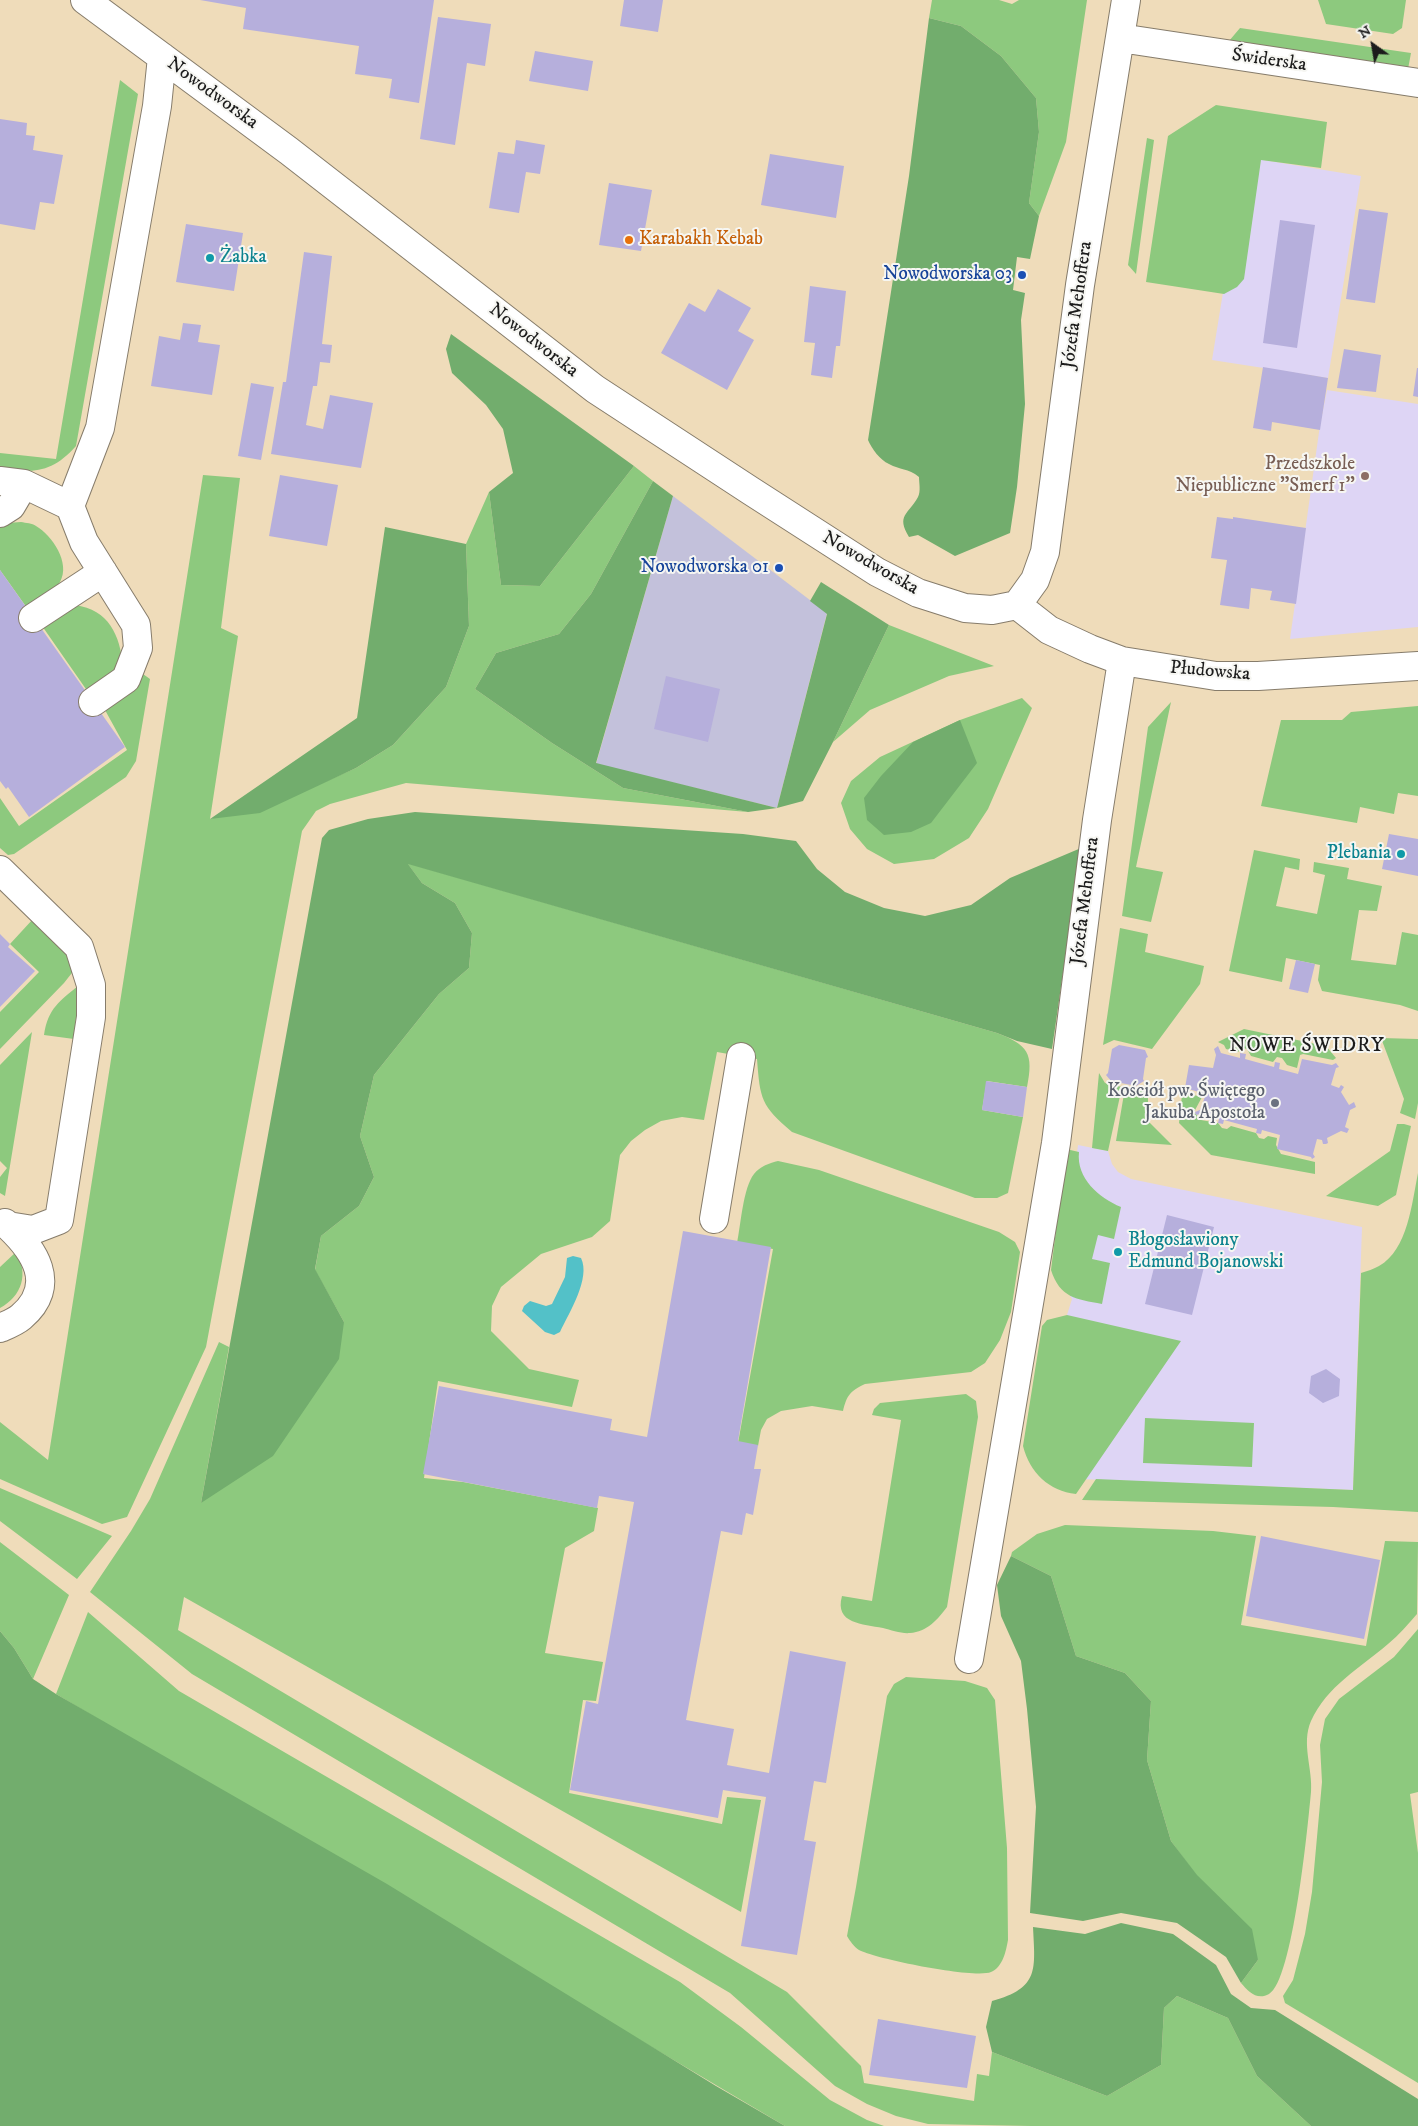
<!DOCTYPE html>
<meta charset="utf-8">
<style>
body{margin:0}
#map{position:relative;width:1418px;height:2126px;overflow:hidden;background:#efdcba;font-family:"IM FELL DW Pica",serif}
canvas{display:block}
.north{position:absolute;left:1348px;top:20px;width:50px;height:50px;-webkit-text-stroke:4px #f6f6f2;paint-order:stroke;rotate:328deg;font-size:14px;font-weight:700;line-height:20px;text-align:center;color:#1c1c1c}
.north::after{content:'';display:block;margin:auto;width:18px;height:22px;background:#1c1c1c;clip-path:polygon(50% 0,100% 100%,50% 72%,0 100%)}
</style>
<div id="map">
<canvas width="1418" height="2126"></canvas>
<div class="north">N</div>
</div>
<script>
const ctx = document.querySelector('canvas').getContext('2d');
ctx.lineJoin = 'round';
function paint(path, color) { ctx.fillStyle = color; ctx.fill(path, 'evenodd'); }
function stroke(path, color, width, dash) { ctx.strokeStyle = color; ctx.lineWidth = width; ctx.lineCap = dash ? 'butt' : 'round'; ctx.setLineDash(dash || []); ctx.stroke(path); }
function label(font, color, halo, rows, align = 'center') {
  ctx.font = font + ' "IM FELL DW Pica",serif'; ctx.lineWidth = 4; ctx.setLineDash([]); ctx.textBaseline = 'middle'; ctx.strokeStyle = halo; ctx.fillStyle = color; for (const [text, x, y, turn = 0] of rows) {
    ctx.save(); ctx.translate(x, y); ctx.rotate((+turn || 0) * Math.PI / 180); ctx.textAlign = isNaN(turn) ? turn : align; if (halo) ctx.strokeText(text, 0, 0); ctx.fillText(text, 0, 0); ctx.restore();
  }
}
paint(new Path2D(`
 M1245,157L1361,176L1328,378L1212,360Z
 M1327,390L1418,404V627L1290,639L1320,425Z
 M1078,1145L1108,1151L1112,1164L1118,1172L1131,1179L1362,1227L1353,1490L1055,1478L1050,1334L1067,1315L1072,1299L1060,1279Z`), '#ded5f5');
paint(new Path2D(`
 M673,496L827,613L777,808L596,764Z`), '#c3c1db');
paint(new Path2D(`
 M932,0H999L1012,4L1019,0H1087L1066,142L1039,216L1029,203L1039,132L1036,98L1001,56L961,26L929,18Z
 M1318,0H1406L1402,28L1393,34L1326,24Z
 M1240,28L1411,53L1408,69L1229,41Z
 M120,80L138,94L76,446C52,473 34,473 0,469V453L56,459Z
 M1216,105L1327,122L1321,168L1261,160L1244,279L1237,287L1224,294L1146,282L1168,136Z
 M1147,138L1154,140L1136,274L1128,265Z
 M634,466L653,481L591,594L559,634L496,653L475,689L552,743L623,788L748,812L406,783L330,804L316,811L302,831L206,1347L127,1517L102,1524L0,1479V1422L48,1460L203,475L240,478L221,628L238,636L210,819L293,796L356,768L393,745L446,687L469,626L466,544L489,492L501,585L540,586Z
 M21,522C26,523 32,523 36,526C52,535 71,563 60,582C53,594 38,601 27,608L0,570V526L7,523Z
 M75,605C109,610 120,635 123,666L88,692L40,623Z
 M889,625L994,666L949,676L870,710L833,742Z
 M143,674L150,679L136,761L126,777L14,854L8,855L0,848V798L19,826L127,750L105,710L128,695L131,685Z
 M1022,698L1032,708L988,809L969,838L934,859L894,864L867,849L850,829L841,803L851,781L880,757L960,720Z
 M1171,702L1136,867L1163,872L1151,922L1122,916L1148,727Z
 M1418,706V796L1398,793L1394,814L1360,807L1357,823L1261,806L1281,720H1342L1351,712Z
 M1254,850L1300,859L1299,870L1285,867L1276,906L1317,914L1325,875L1313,872L1314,862L1349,868L1347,879L1382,886L1377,911L1359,910L1351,960L1396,965L1402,932L1418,935V1011L1400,1005L1322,991L1318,980L1320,965L1286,958L1282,982L1229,971Z
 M407,863L997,1033C1028,1045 1034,1053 1027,1087L987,1081L982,1110L1023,1117L1008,1193L997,1198H975L792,1132C761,1106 760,1099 757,1059L717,1052L704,1120L682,1117L661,1121L645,1130L631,1141L620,1155L610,1221L592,1237L541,1254L501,1287L492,1306L491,1331L529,1369L579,1380L572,1407L438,1381L424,1478L463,1482L598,1508L594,1531L565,1548L545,1653L603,1662L596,1701L583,1700L569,1793L722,1824L727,1797L761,1800L741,1912L184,1597L178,1630L787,1992L861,2066L864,2083L974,2101L977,2074L989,2076L992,2052L1107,2096L1161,2065L1164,2008L1177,1996L1228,2018L1257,2076L1311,2126H1031L928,2124L896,2116L867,2104L835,2086L730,1993L192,1674L90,1592L131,1531L150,1499L219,1342L229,1347L201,1503L344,1322L315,1270L321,1236L359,1206L374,1177L360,1136L374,1075L439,994L469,968L472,933L455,903L422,883Z
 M33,919L63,948L75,969L64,983L0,1049V1012L39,972L10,944Z
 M1120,928L1148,934L1145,952L1204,966L1200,984L1152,1049L1114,1040L1103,1045Z
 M79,985L74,1039L44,1035C48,1008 60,1001 79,985Z
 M1244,1029L1326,1046L1336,1058L1333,1060L1303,1054L1300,1055L1297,1068L1287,1065L1282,1058L1277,1057L1273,1062L1251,1056L1247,1049L1242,1048L1238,1052L1226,1049L1224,1045L1218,1042Z
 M32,1032L5,1196L0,1193V1177L7,1168L0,1161V1065Z
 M1381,1038L1418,1039V1103L1415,1119L1400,1113L1404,1099Z
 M1099,1073L1105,1083L1122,1087L1108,1151L1092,1148Z
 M1183,1085L1189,1094L1202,1097L1194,1112L1201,1120L1218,1123L1222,1128L1227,1129L1231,1126L1256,1133L1259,1138L1264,1139L1268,1136L1277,1138L1276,1145L1281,1154L1315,1162V1174L1211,1155L1179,1123Z
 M1125,1088L1148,1091V1121L1172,1145L1116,1141Z
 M1397,1124H1404L1411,1126L1396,1195L1378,1206L1326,1196L1390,1151Z
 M1066,1149L1079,1152C1076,1178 1099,1198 1121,1207L1114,1239L1098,1235L1092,1259L1110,1263L1102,1304C1076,1299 1060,1298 1051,1270Z
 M778,1161L819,1170L999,1232L1015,1242L1020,1252L1011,1312L1000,1340L985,1363L971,1372L865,1384C850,1391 847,1395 843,1411L812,1406L781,1411L767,1419L761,1430L758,1446L738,1443L773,1249L737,1243C741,1224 743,1188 754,1174C760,1166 770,1163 778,1161Z
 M1418,1173V1512L1333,1507L1082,1500L1096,1479L1353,1490L1361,1273C1367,1271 1374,1269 1379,1266C1408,1250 1412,1202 1418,1173Z
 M16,1252C29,1274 22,1296 0,1308V1267Z
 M1067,1315L1181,1341L1076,1494C1049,1491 1030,1473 1023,1446L1042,1326L1047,1320Z
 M966,1394L976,1401L978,1417L947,1607C938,1619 927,1632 910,1633C902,1634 891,1630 883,1628C863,1624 834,1624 842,1596L872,1601L901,1420L872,1415L874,1409L880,1403Z
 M1145,1418L1254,1423L1252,1467L1143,1463Z
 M0,1488L112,1536L77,1579L0,1521Z
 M1065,1525L1213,1531L1256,1536L1241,1625L1366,1646L1385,1541L1418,1542L1417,1614C1408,1624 1399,1635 1388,1644C1360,1668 1327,1686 1311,1721C1301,1744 1313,1769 1311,1792C1308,1824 1293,1981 1269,1994C1257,2001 1248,1991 1241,1983L1258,1960L1171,1841L1147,1760L1151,1701L1125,1673L1076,1656L1051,1576L1011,1556L1012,1552L1037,1534Z
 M0,1542L69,1595L33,1679L14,1648L0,1631Z
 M88,1612L179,1691L680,1982L741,2027L830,2100L867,2120L884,2126H785L56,1694Z
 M1418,1629V1792L1410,1794L1418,1853V2083L1285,2003L1283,1996L1293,1980L1305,1934L1312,1892L1322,1782L1320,1745L1325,1719L1339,1699L1394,1657Z
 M906,1677L965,1681L987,1688L995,1700L1007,1848L1008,1940C1006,1951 1003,1967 991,1972C975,1979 876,1959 859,1950C854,1947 850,1941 847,1936L856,1887L887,1696L894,1684Z`), '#8dc97e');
paint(new Path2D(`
 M929,18L961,26L1001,56L1036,98L1039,132L1029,203L1039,216L1030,259L1017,257L1013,290L1025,293L1021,320L1025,404L1017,487L1010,533L955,556L918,535L909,537C896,515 908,515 918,497C921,491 919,483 919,477C908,468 900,470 889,464C880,460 872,449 868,440L909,176Z
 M451,334L634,466L540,586L501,585L489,492L513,473L503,429L486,405L452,373L446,349Z
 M653,481L673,496L596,763L777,808L827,614L810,601L821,582L889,625L833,742L803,801L777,808L748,812L623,788L552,743L475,689L496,653L559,634L591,594Z
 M385,527L466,544L469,626L446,687L393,745L356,768L260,813L210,819L357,718Z
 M960,720L977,763L931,823L911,832L884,835L867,820L864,798L881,776L913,742Z
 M415,812L743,834L796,841L817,869L845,892L884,908L925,916L971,905L1010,878L1081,848L1052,1049L1017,1041L997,1033L408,864L422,883L455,903L472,933L469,968L439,994L374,1075L360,1136L374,1177L359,1206L321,1236L315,1269L344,1322L339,1359L273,1456L201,1503L322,838L329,830L368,819Z
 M1011,1556L1051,1576L1076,1656L1125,1673L1151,1701L1147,1760L1171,1841L1197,1875L1252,1929L1258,1960L1241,1983L1226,1957L1177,1923L1121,1913L1083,1921L1030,1913L1036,1807L1027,1709L1021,1661L1001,1616L997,1585Z
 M0,1631L14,1648L33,1679L56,1694L387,1884L716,2086L785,2126H0Z
 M1121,1923L1173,1934L1216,1965L1231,1994L1251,2008L1275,2010L1418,2099V2126H1311L1257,2076L1228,2018L1177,1996L1164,2008L1161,2065L1107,2096L992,2052L986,2027L992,2001C1040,1988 1035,1969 1033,1927L1085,1934Z`), '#72ad6d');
paint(new Path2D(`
 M573,1256L581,1258C591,1278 569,1313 560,1332L554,1335L545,1332L522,1311L524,1306L530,1301L546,1306L552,1304L565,1277L567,1258Z`), '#53c1c8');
paint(new Path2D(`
 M200,0H434L419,103L389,98L392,79L355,74L359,46L243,29L246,8Z
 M624,0H663L658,32L620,26Z
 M438,17L491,24L485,66L467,63L455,145L420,139Z
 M535,51L593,61L588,91L529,81Z
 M0,119L27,123L26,135L35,136L33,150L63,155L54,204L40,202L35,230L0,224Z
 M516,140L545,145L540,174L526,172L519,213L489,208L498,152L514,154Z
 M770,154L844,166L836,218L761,205Z
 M609,183L652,190L641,251L599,245Z
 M1359,209L1388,213L1375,303L1346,299Z
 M1280,220L1315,225L1297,348L1263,343Z
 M186,224L243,233L234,291L176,282Z
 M304,252L332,256L322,344L332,345L330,363L320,362L317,386H313L306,425L323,429L330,395L373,403L361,468L271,454L283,382H286Z
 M810,286L846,291L840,346H836L832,378L811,375L815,343L804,342Z
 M718,289L751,308L738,331L754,340L727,390L661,353L689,303L705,312Z
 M183,323L201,325L198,342L220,345L212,395L151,386L159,336L180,340Z
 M1344,349L1381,355L1376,392L1337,388Z
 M1263,367L1328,378L1320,430L1272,422L1271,431L1253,428Z
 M1417,368H1418V397L1413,396Z
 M251,383L274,387L261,460L238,456Z
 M280,475L338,485L327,546L269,536Z
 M1217,517L1233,519V517L1306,528L1296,604L1270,600L1272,591L1251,588L1249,609L1220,605L1227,560L1211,558Z
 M0,570L125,747L29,817L8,787L6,789L0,781Z
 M666,676L720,689L708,742L654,729Z
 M1389,834L1418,839V876L1382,869Z
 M0,934L10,944L8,947L35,971L0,1007Z
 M1296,960L1315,964L1308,993L1289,989Z
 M1119,1045L1145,1050L1148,1057L1146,1058L1143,1079L1144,1081L1136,1086L1111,1081L1106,1075L1108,1073L1112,1049Z
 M1218,1046L1221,1053L1240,1058V1053L1246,1054L1245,1059L1274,1067L1275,1062L1280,1063L1279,1069L1298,1074L1302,1059L1332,1065L1336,1063L1339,1067L1336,1068L1331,1085L1339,1088L1341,1085L1344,1087L1341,1092L1349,1105L1354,1102L1356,1107L1350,1110L1345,1127L1349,1129L1347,1133L1341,1131L1327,1138L1328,1143L1326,1144H1323L1322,1140L1317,1139L1313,1154L1315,1157L1312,1159L1311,1157L1277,1149L1280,1135L1262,1130L1261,1134L1256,1133L1257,1129L1224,1120L1223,1124L1218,1123L1219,1119L1200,1114L1196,1115L1195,1112L1200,1110L1206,1094L1185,1088L1189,1065L1213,1068L1216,1055L1214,1049Z
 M986,1081L1027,1087L1023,1117L982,1110Z
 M1167,1215L1214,1227L1192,1315L1145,1304Z
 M683,1231L771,1247L738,1441L758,1445L754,1469H761L753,1515L746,1513L742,1535L721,1531L686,1720L734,1729L727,1765L769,1773L790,1651L846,1662L826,1783L814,1781L804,1840L816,1842L797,1955L741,1946L766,1797L723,1790L718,1818L570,1790L586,1701L598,1704L634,1502L599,1496L597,1508L423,1474L439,1386L612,1419L610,1430L647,1437Z
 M1326,1369L1340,1379L1339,1396L1323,1403L1309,1393L1311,1376Z
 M1261,1536L1380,1560L1364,1639L1246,1616Z
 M878,2019L976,2036L967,2088L869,2075Z`), '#b6afdc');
const minor = new Path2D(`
 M85,0L289,151L595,389L751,491L877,572L918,593L965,608L992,610L1017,605
 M1120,38L1418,83
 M0,481L24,484L70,506L100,428L157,106L162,57
 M70,506L84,542L136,625L138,648L126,679L93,702
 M0,513L11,506L24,484
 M1017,605L1035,580L1045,552L1080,285L1126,0
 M1017,605L1049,630L1090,649L1122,661L1216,676H1258L1418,666
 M33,618L103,572
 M0,870L79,947L91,985V1017L59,1220L33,1230L8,1226
 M714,1219L741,1057
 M0,1328C7,1325 15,1322 21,1317C59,1285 34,1249 5,1223
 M969,1659L1056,1143L1097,820L1122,661`);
stroke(minor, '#867c6b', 30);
stroke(minor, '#fff', 28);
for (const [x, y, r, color] of [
 [629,240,5,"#e8710a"],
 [210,258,5,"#0f9aa8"],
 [1022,275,5,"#1a4fb4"],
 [1365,476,5,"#8d6e63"],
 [779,568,5,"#1a4fb4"],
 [1401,854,5,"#0f9aa8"],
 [1275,1103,5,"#6b7280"],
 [1118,1252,5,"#0f9aa8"]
]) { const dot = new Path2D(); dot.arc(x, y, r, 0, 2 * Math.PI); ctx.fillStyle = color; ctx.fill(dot); stroke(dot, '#f6f6f2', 2); }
label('19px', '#1c1c1c', '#f6f6f2', [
 ["Świderska",1269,61,8],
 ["Nowodworska",212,94,36],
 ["Józefa Mehoffera",1078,305,-82],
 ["Nowodworska",533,341,38],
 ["Nowodworska",870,564,30],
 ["Płudowska",1210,672,5],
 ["Józefa Mehoffera",1086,901,-83]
]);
label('19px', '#c56008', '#f6f6f2', [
 ["Karabakh Kebab",639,240]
], 'left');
label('19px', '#0d838f', '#f6f6f2', [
 ["Żabka",220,258],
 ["Plebania",1391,854,"right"],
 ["Błogosławiony",1128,1241],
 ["Edmund Bojanowski",1128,1263]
], 'left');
label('19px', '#164399', '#f6f6f2', [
 ["Nowodworska 03",1012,275],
 ["Nowodworska 01",769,568]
], 'right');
label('19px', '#785e54', '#f6f6f2', [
 ["Przedszkole",1355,465],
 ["Niepubliczne \"Smerf 1\"",1355,487]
], 'right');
label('19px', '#5b616d', '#f6f6f2', [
 ["Kościół pw. Świętego",1265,1092],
 ["Jakuba Apostoła",1265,1114]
], 'right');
ctx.letterSpacing = '1px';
label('20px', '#1c1c1c', '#f6f6f2', [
 ["NOWE ŚWIDRY",1307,1047]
]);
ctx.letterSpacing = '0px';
</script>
